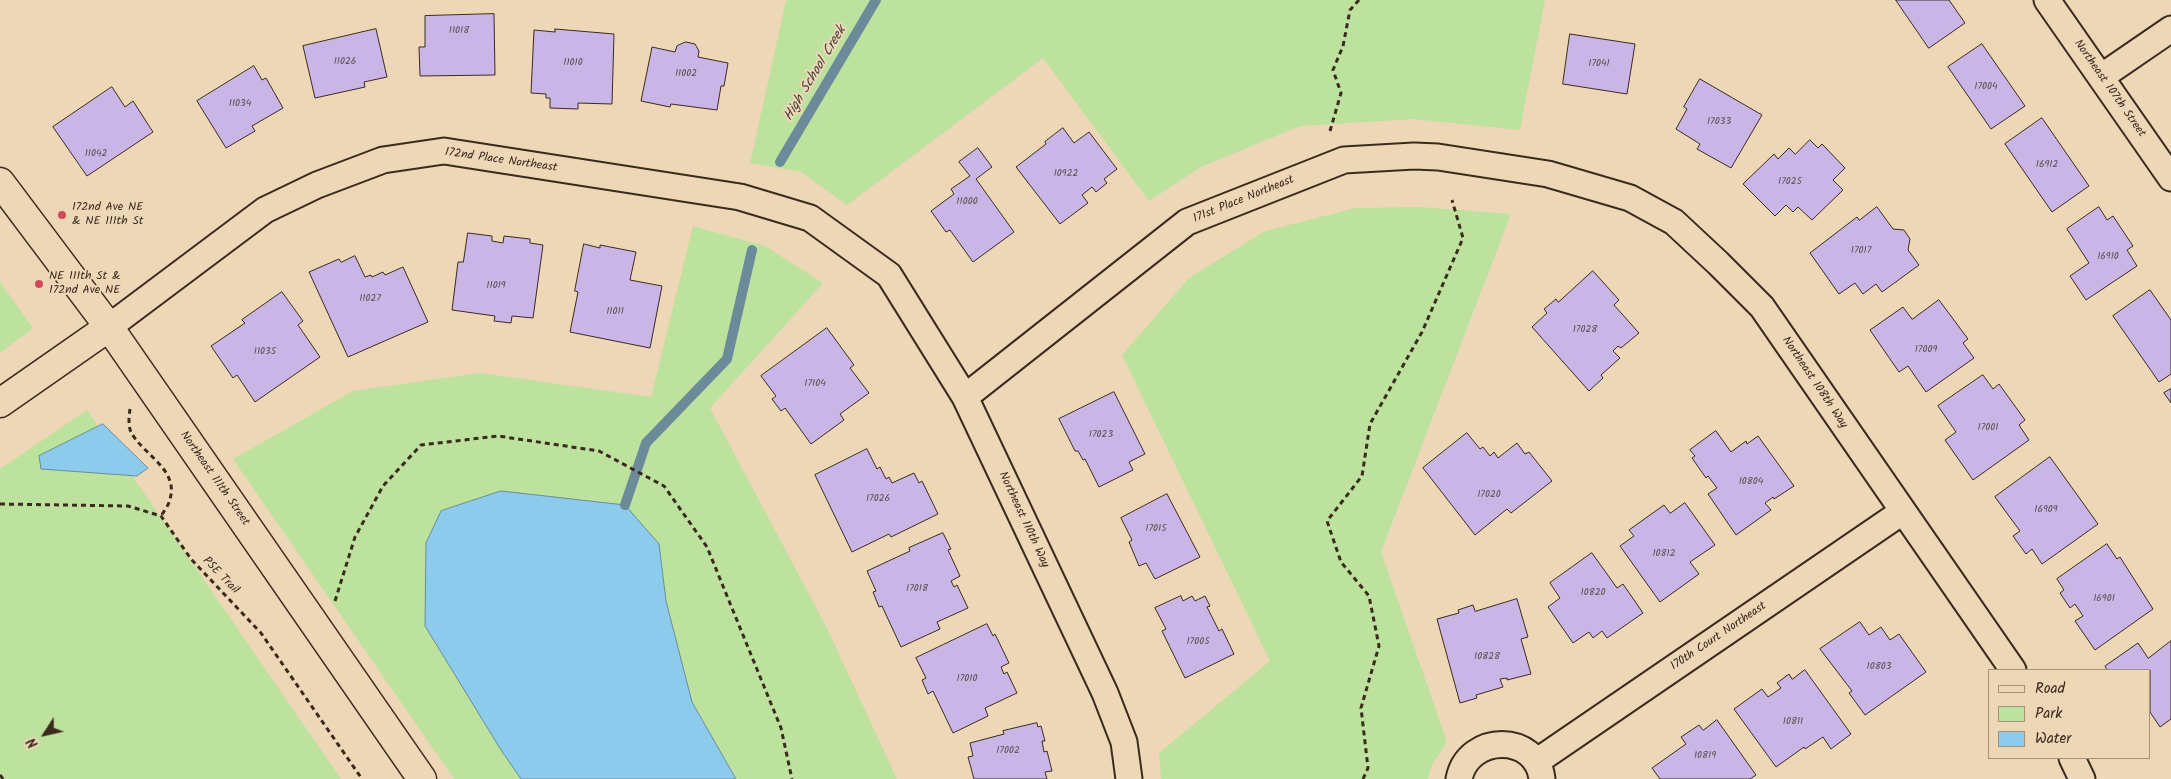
<!DOCTYPE html>
<style>
body{margin:0}
#map{position:relative;width:2171px;height:779px;overflow:hidden;background:#eed7b7;font-family:Kalam,sans-serif}
canvas{display:block}
.legend{position:absolute;left:1988px;top:669px;width:162px;height:90px;box-sizing:border-box;background:#eed7b7;border:1px solid #a6927a;margin:0;padding:6px 9px;list-style:none;font-size:15px;color:#3b2a1e}
.legend li{display:flex;align-items:center;gap:10px;height:25px}
.legend b{width:25px;border:1px solid #a6927a}
.north{position:absolute;left:20px;top:709px;width:50px;height:50px;-webkit-text-stroke:4px #eed7b7;paint-order:stroke;rotate:235deg;font-size:14px;font-weight:700;line-height:20px;text-align:center;color:#3b2a1e}
.north::after{content:'';display:block;margin:auto;width:18px;height:22px;background:#3b2a1e;clip-path:polygon(50% 0,100% 100%,50% 72%,0 100%)}
</style>
<div id="map">
<canvas width="2171" height="779"></canvas>
<ul class="legend">
<li><b style="height:6px;background:#eed7b7"></b>Road</li>
<li><b style="height:14px;background:#bce29d"></b>Park</li>
<li><b style="height:14px;background:#8dcbed"></b>Water</li>
</ul>
<div class="north">N</div>
</div>
<script>
const ctx = document.querySelector('canvas').getContext('2d');
ctx.lineJoin = 'round';
function paint(path, color) { ctx.fillStyle = color; ctx.fill(path, 'evenodd'); }
function stroke(path, color, width, dash) { ctx.strokeStyle = color; ctx.lineWidth = width; ctx.lineCap = dash ? 'butt' : 'round'; ctx.setLineDash(dash || []); ctx.stroke(path); }
function label(font, color, halo, rows, align = 'center') {
  ctx.font = font + ' Kalam,sans-serif'; ctx.lineWidth = 4; ctx.setLineDash([]); ctx.textBaseline = 'middle'; ctx.strokeStyle = halo; ctx.fillStyle = color; for (const [text, x, y, turn = 0] of rows) {
    ctx.save(); ctx.translate(x, y); ctx.rotate((+turn || 0) * Math.PI / 180); ctx.textAlign = isNaN(turn) ? turn : align; if (halo) ctx.strokeText(text, 0, 0); ctx.fillText(text, 0, 0); ctx.restore();
  }
}
paint(new Path2D(`
 M0,0H1545L1520,130L1414,119L1300,126L1201,167L1149,201L1043,58L847,205L801,172L750,163L786,0Z
 M1420,207L1511,214L1381,552L1447,742L1432,765L1428,779H1161L1159,753L1270,661L1122,355L1189,278L1265,231L1356,208Z
 M693,226L765,246L823,283L710,408L826,626L897,779H454L233,459L353,391L480,373L651,397Z
 M0,282L33,328L0,353Z
 M87,410L341,779H0V469Z`), '#bce29d');
const water = new Path2D(`
 M103,424L148,468L137,476L41,469L39,456Z
 M501,491L625,505L659,544L666,601L692,702L736,779H521L501,750L425,626L426,543L441,511Z`);
paint(water, '#8dcbed');
stroke(water, '#6c8b9a', 1);
stroke(new Path2D(`
 M780,162L876,0
 M625,505L646,443L727,359L752,250`), '#6c8b9a', 10);
const building = new Path2D(`
 M1896,0H1949L1965,23L1929,48Z
 M494,14L495,75L420,76L419,47H425V16Z
 M376,29L387,77L364,82L365,87L315,98L303,46Z
 M555,29L614,34L612,104L578,103V109L550,108V98H546V94L531,93L534,30L555,32Z
 M1570,34L1635,44L1627,94L1563,84Z
 M686,42L695,44L699,51L698,57L728,63L724,86H721L717,110L671,104L670,107L641,101L652,47L675,52L677,46Z
 M1982,44L2025,106L1991,129L1948,67Z
 M254,66L262,80L266,78L283,108L252,126L255,131L226,148L197,101Z
 M1700,79L1762,115L1731,168L1697,149L1700,144L1676,129L1687,109L1684,107Z
 M112,87L125,107L133,101L153,132L87,176L53,127Z
 M2042,118L2089,186L2052,212L2005,144Z
 M1063,128L1074,143L1089,132L1117,169L1104,179L1107,183L1096,192L1092,187L1082,195L1088,203L1060,224L1016,167L1046,144L1045,142Z
 M1810,140L1818,148L1822,144L1845,168L1833,180L1843,190L1812,220L1798,207L1793,212L1786,205L1775,216L1743,184L1774,154L1778,159L1789,148L1795,154Z
 M978,148L992,167L976,179L1014,232L973,262L950,230L946,232L931,211L954,194L951,189L970,176L959,162Z
 M1877,207L1893,229L1904,230L1910,239L1908,250L1919,265L1882,292L1876,284L1863,294L1855,283L1839,294L1810,253L1857,217L1859,220Z
 M2099,207L2107,220L2113,216L2133,246L2127,250L2137,266L2086,300L2070,276L2089,263L2067,229Z
 M468,233L492,236V241L503,243L504,236L530,239V243L543,245L533,318L512,316L511,323L494,321L495,316L452,310L458,262H463Z
 M584,244L600,248V245L636,252L630,280L662,286L650,348L570,332L578,292L575,291Z
 M355,256L365,277L371,275L372,277L383,272L385,275L403,267L428,322L348,357L309,272L339,259L341,262Z
 M1593,271L1619,300L1614,305L1639,333L1621,348L1618,346L1613,351L1620,358L1601,375L1603,378L1589,391L1532,327L1547,313L1544,309L1556,299L1558,302Z
 M2150,290L2171,320V374L2159,382L2113,316Z
 M282,292L303,321L298,325L320,357L255,402L237,375L233,378L211,346L245,323L242,320Z
 M1939,300L1968,339L1963,343L1974,358L1926,392L1908,366L1899,372L1870,330L1903,307L1912,319Z
 M827,328L854,365L850,368L869,393L840,414L844,420L811,444L785,408L781,411L772,399L776,396L761,376Z
 M1983,375L1993,389L1999,384L2025,420L2019,425L2029,440L1973,480L1945,440L1956,432L1938,406Z
 M2171,389V403L2164,393Z
 M1114,392L1145,454L1129,462L1133,470L1099,487L1085,459L1083,460L1078,451H1075L1059,419Z
 M1716,431L1731,452L1746,441L1747,444L1758,436L1794,486L1774,499L1773,497L1765,503L1771,510L1736,535L1708,494L1717,488L1708,476L1706,478L1692,458L1695,456L1690,450Z
 M1467,433L1480,449L1483,447L1490,456L1494,452L1498,458L1517,443L1525,454L1529,452L1552,481L1511,513L1507,509L1475,535L1423,468Z
 M867,449L877,469L880,467L886,479L889,477L892,483L914,473L919,483L922,481L938,514L891,537L889,534L852,552L815,475Z
 M2050,457L2098,524L2042,564L2032,549L2026,554L2013,536L2020,531L1995,497Z
 M1167,494L1200,557L1155,579L1146,563L1139,566L1129,542L1132,540L1121,518Z
 M1685,503L1715,545L1690,562L1699,574L1660,602L1620,546L1634,536L1629,530L1664,505L1670,513Z
 M943,533L951,549L948,550L960,576L951,581L954,587L957,585L968,608L937,622L940,629L901,647L882,606L879,607L873,592L876,591L867,571L910,551L909,548Z
 M2107,544L2117,559L2120,557L2153,609L2095,650L2075,621L2083,616L2075,604L2070,608L2060,593L2064,590L2057,579Z
 M1592,553L1617,588L1623,584L1643,613L1607,638L1602,631L1593,638L1589,632L1573,643L1548,607L1560,598L1550,583Z
 M1181,596L1183,601L1192,596L1195,601L1205,596L1210,606L1207,607L1219,631L1222,629L1234,654L1185,678L1162,631L1166,629L1155,608Z
 M1517,599L1528,637L1521,639L1531,674L1507,680V678L1500,679L1503,687L1476,695L1477,698L1460,703L1437,619L1459,613L1458,610L1473,605L1475,611Z
 M1860,622L1869,635L1881,627L1890,640L1899,634L1926,672L1865,715L1849,693L1852,691L1820,649Z
 M987,624L993,636L995,634L1009,663L1001,667L1004,674L1007,672L1017,693L985,708L988,716L953,733L933,691L928,694L922,680L926,678L916,658Z
 M2171,641V719L2160,727L2150,712V670H2107L2105,666L2138,643L2148,658Z
 M1805,670L1851,734L1831,749L1823,737L1805,749L1804,747L1776,767L1734,709L1762,689L1768,697L1781,688L1777,683L1789,674L1792,679Z
 M1717,720L1756,775L1750,779H1660L1652,768L1686,744L1681,737L1699,725L1703,730Z
 M1037,723L1038,727L1041,726L1045,741H1042L1044,752L1047,751L1052,771L1045,772L1047,779H974L968,757L973,756L970,743L1004,734L1003,731Z`);
paint(building, '#c9b6e7');
stroke(building, '#3b2a1e', 1);
const minor = new Path2D(`
 M2047,0L2171,178
 M2101,77L2171,29
 M109,327L265,210L317,185L383,160L444,151L740,197L810,218L889,275L965,397L1105,693L1124,742L1129,779
 M965,397L1187,222L1344,160L1414,156L1438,157L1548,174L1630,198L1674,222L1718,263L1762,307L2013,670
 M2072,758L2082,779
 M1536,762L1902,512
 M1459,779C1468,733 1537,733 1542,779`);
const tertiary = new Path2D(`
 M0,182L109,327L422,779
 M0,403L109,327`);
stroke(minor, '#3b2a1e', 29);
stroke(tertiary, '#3b2a1e', 31);
stroke(new Path2D(`
 M1330,131L1341,93L1333,70L1343,46L1350,10L1359,0
 M130,409C129,416 128,426 131,432C142,454 179,469 170,499C169,505 164,511 161,516
 M0,504L128,506L161,516L191,559L261,633L362,779
 M335,601L355,537L383,486L421,445L498,436L599,451L664,486L707,547L781,728L792,779
 M0,775L3,779
 M1363,779L1368,768L1361,708L1379,646L1369,596L1341,562L1327,521L1362,476L1370,424L1422,332L1463,238L1452,200`), '#3b2a1e', 3, [5, 4]);
stroke(minor, '#eed7b7', 25);
stroke(tertiary, '#eed7b7', 28);
for (const [x, y, r, color] of [
 [62,215,5,"#d1495b"],
 [39,284,5,"#d1495b"]
]) { const dot = new Path2D(); dot.arc(x, y, r, 0, 2 * Math.PI); ctx.fillStyle = color; ctx.fill(dot); stroke(dot, '#eed7b7', 2); }
label('10px', '#5e4d50', null, [
 ["11018",459,31],
 ["11026",345,62],
 ["11010",573,63],
 ["17041",1599,64],
 ["11002",686,74],
 ["17004",1986,87],
 ["11034",240,104],
 ["17033",1719,122],
 ["11042",96,154],
 ["16912",2047,165],
 ["10922",1066,174],
 ["17025",1790,182],
 ["11000",967,202],
 ["17017",1861,251],
 ["16910",2108,257],
 ["11019",496,286],
 ["11027",370,299],
 ["11011",615,312],
 ["17028",1585,330],
 ["17009",1926,350],
 ["11035",265,352],
 ["17104",815,384],
 ["17001",1988,428],
 ["17023",1101,435],
 ["10804",1751,482],
 ["17020",1489,495],
 ["17026",878,499],
 ["16909",2046,510],
 ["17015",1156,529],
 ["10812",1664,554],
 ["17018",917,589],
 ["10820",1593,593],
 ["16901",2104,599],
 ["17005",1198,642],
 ["10828",1487,657],
 ["10803",1879,667],
 ["17010",967,679],
 ["10811",1793,722],
 ["17002",1008,751],
 ["10819",1705,756]
]);
label('12px', '#3b2a1e', '#eed7b7', [
 ["Northeast 107th Street",2109,89,55],
 ["172nd Place Northeast",501,161,8],
 ["171st Place Northeast",1244,200,-22],
 ["Northeast 108th Way",1814,383,56],
 ["Northeast 111th Street",214,479,55],
 ["Northeast 110th Way",1023,520,65],
 ["PSE Trail",220,576,46],
 ["170th Court Northeast",1719,637,-34]
]);
label('12px', '#3b2a1e', '#eed7b7', [
 ["172nd Ave NE",72,208],
 ["& NE 111th St",72,222],
 ["NE 111th St &",49,277],
 ["172nd Ave NE",49,291]
], 'left');
label('italic 14px', '#47423d', '#eed7b7', [
 ["High School Creek",816,74,-59]
]);
</script>
